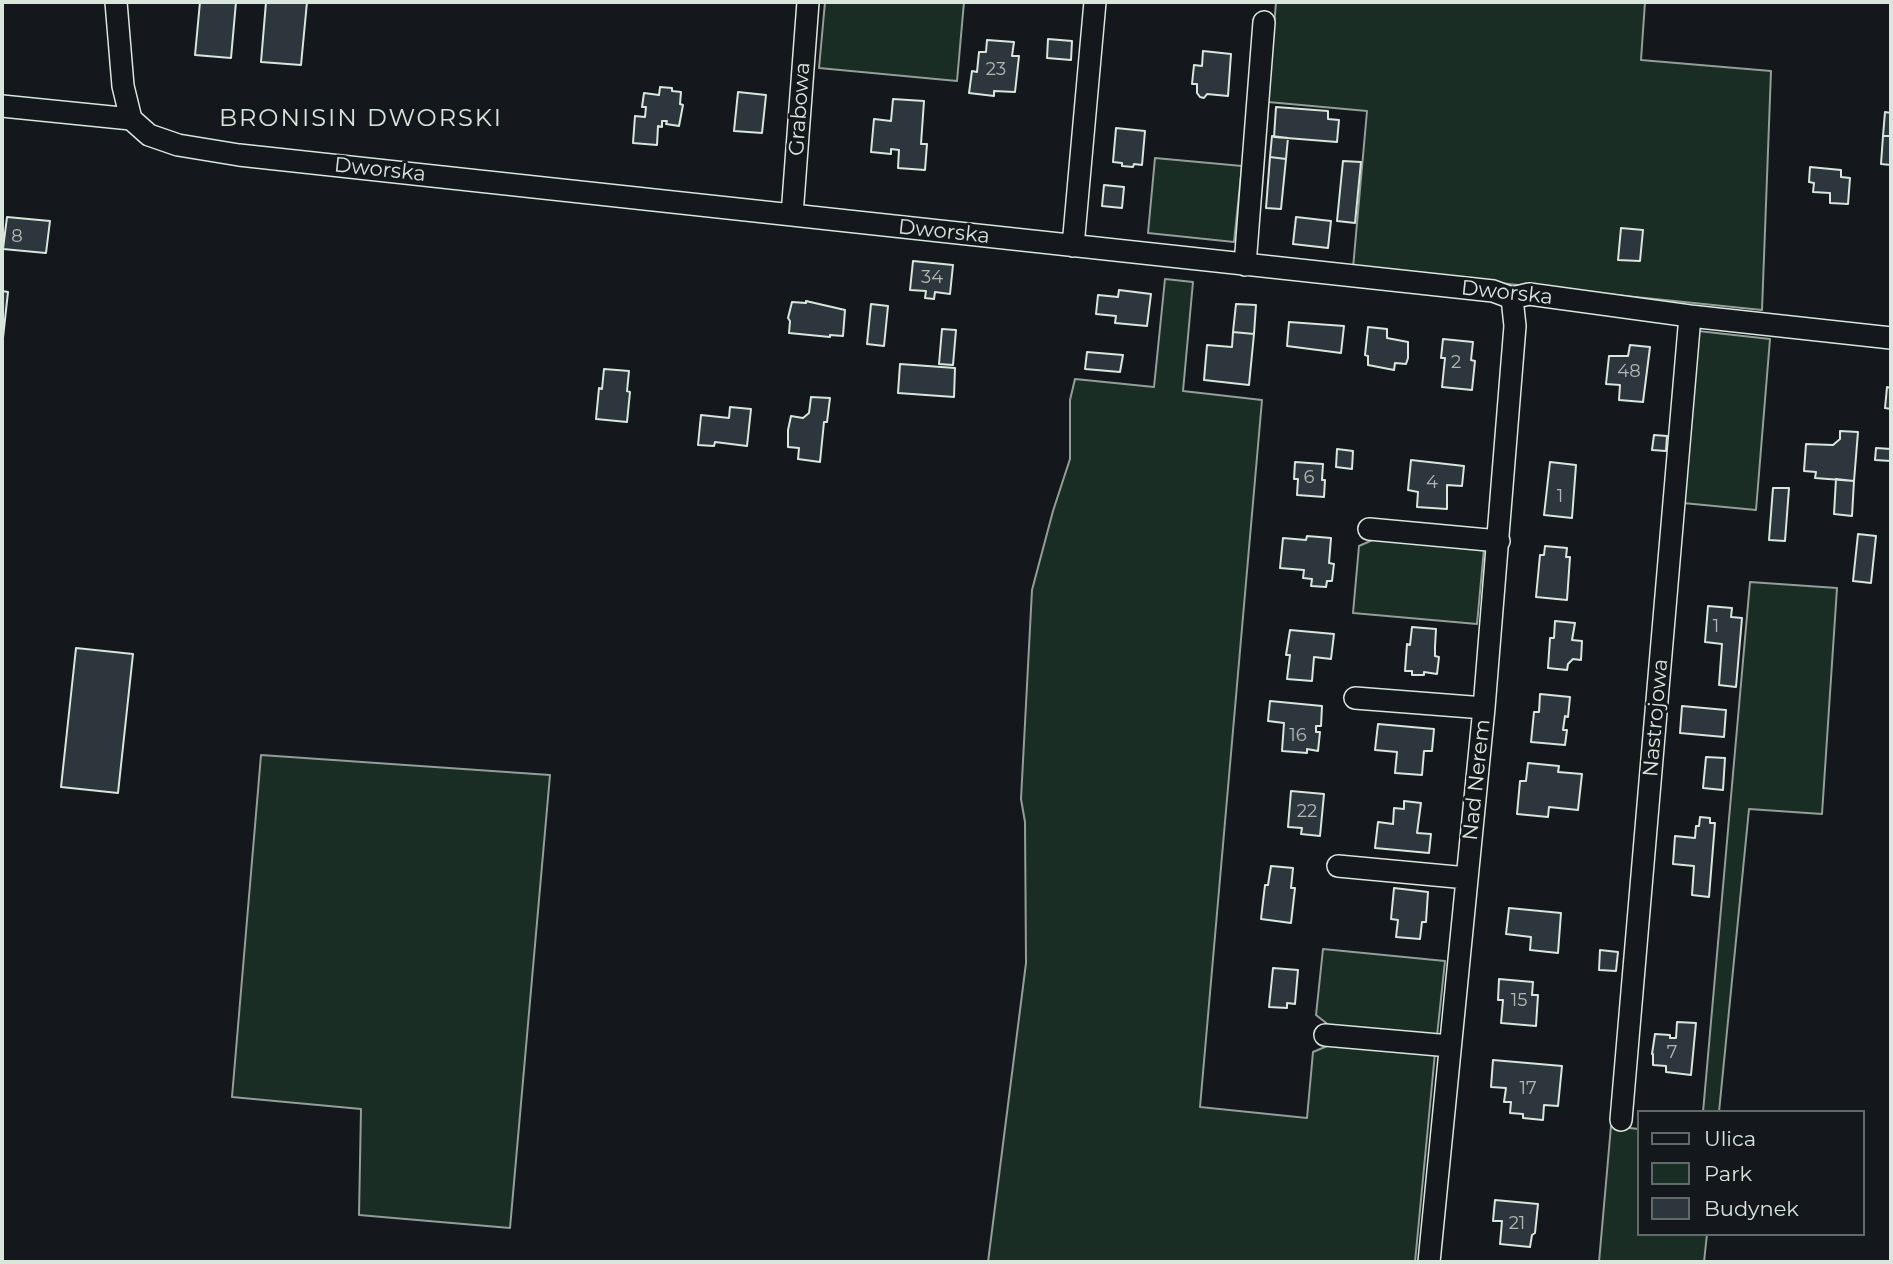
<!DOCTYPE html>
<style>
body{margin:0}
#map{position:relative;width:1893px;height:1264px;overflow:hidden;background:#14181c;font-family:Montserrat,sans-serif}
canvas{display:block}
.frame{position:absolute;inset:0;border:4px solid #d8e6dc;pointer-events:none}
.legend{position:absolute;left:1637px;top:1110px;width:228px;height:126px;box-sizing:border-box;background:#14181c;border:2px solid #626a69;margin:0;padding:9px 12px;list-style:none;font-size:21px;color:#d8e6dc}
.legend li{display:flex;align-items:center;gap:14px;height:35px}
.legend b{width:35px;border:2px solid #626a69}
</style>
<div id="map">
<canvas width="1893" height="1264"></canvas>
<div class="frame"></div>
<ul class="legend">
<li><b style="height:9px;background:#14181c"></b>Ulica</li>
<li><b style="height:19px;background:#1a2d24"></b>Park</li>
<li><b style="height:19px;background:#2c363c"></b>Budynek</li>
</ul>
</div>
<script>
const ctx = document.querySelector('canvas').getContext('2d');
ctx.lineJoin = 'round';
function paint(path, color) { ctx.fillStyle = color; ctx.fill(path, 'evenodd'); }
function stroke(path, color, width, dash) { ctx.strokeStyle = color; ctx.lineWidth = width; ctx.lineCap = dash ? 'butt' : 'round'; ctx.setLineDash(dash || []); ctx.stroke(path); }
function label(font, color, halo, rows, align = 'center') {
  ctx.font = font + ' Montserrat,sans-serif'; ctx.lineWidth = 5; ctx.setLineDash([]); ctx.textBaseline = 'middle'; ctx.strokeStyle = halo; ctx.fillStyle = color; for (const [text, x, y, turn = 0] of rows) {
    ctx.save(); ctx.translate(x, y); ctx.rotate((+turn || 0) * Math.PI / 180); ctx.textAlign = isNaN(turn) ? turn : align; if (halo) ctx.strokeText(text, 0, 0); ctx.fillText(text, 0, 0); ctx.restore();
  }
}
const green = new Path2D(`
 M825,2H964L957,81L819,68Z
 M1276,2H1645L1641,60L1771,71L1762,310L1353,268L1367,111L1268,102Z
 M1155,158L1242,166L1234,242L1148,233Z
 M1165,279L1193,282L1183,391L1262,400L1200,1107L1307,1118L1313,1052L1332,1044L1435,1053L1415,1262H988L1026,963L1025,822L1021,799L1032,590L1053,511L1070,459V400L1075,379L1154,387Z
 M1698,331L1770,339L1756,510L1683,503Z
 M1377,538L1484,549L1477,624L1353,613L1359,546Z
 M1750,582L1837,588L1822,814L1749,809L1719,1112H1703Z
 M261,755L550,775L510,1228L359,1215L361,1109L232,1097Z
 M1323,949L1445,961L1437,1036L1330,1026L1316,1015Z
 M1611,1126L1639,1129V1234H1707L1704,1262H1599Z`);
paint(green, '#1a2d24');
stroke(green, '#939e99', 2);
const building = new Path2D(`
 M200,2H236L231,58L195,55Z
 M266,2H307L301,65L261,62Z
 M1048,39L1072,41L1071,60L1047,58Z
 M987,40L1014,42L1012,56H1019L1015,92L994,91V96L969,93L972,71L977,72L979,52H986Z
 M1203,51L1231,54L1228,96L1207,94L1204,98L1200,97L1197,93V84H1192L1194,65L1202,66Z
 M660,87L672,88V91L681,92L680,104L683,105L679,126L666,124L667,121H662V127L658,126L657,145L633,143L635,116L645,117L646,107H642L644,93L659,95Z
 M738,92L766,95L762,133L734,131Z
 M893,99L924,101L921,144H927L925,170L898,168L899,150L891,149V154L871,152L874,119L891,121Z
 M1276,107L1328,111V119L1339,120L1337,142L1274,137Z
 M1885,112L1891,113V136H1883Z
 M1116,128L1145,131L1142,165L1134,164L1133,167L1122,166V163L1113,162Z
 M1272,136L1288,138L1286,159L1270,157Z
 M1883,136H1891V165L1881,164Z
 M1270,157L1286,159L1281,209L1266,208Z
 M1343,161L1361,162L1355,223L1337,221Z
 M1810,167L1841,170V177L1850,178L1848,204L1830,203V193L1813,192L1814,183L1809,182Z
 M1104,185L1124,187L1122,208L1102,206Z
 M7,217L50,221L46,253L3,249Z
 M1296,217L1331,221L1328,248L1293,244Z
 M1621,228L1643,230L1640,261L1618,260Z
 M913,261L953,265L950,294L935,292L934,299L925,298L926,291L910,290Z
 M1119,290L1151,294L1147,326L1115,323L1116,316L1096,314L1098,295L1118,297Z
 M2,291L8,292L2,347Z
 M806,301L845,310L843,336L830,335V337L789,333L790,321L788,318L792,302L806,303Z
 M871,304L888,306L884,346L867,344Z
 M1236,304L1256,305L1254,334L1233,332Z
 M1289,322L1344,326L1341,353L1287,346Z
 M1368,327L1387,329V338L1408,342V358L1406,364L1395,363L1394,370L1368,365V356L1365,355Z
 M942,329L956,330L953,365L939,364Z
 M1233,332L1254,334L1249,385L1204,380L1207,345L1232,347Z
 M1443,339L1473,342L1471,360L1475,361L1472,390L1442,387L1445,358H1441Z
 M1630,345L1650,347L1643,402L1619,400L1620,385L1606,384L1609,356H1628Z
 M1087,352L1123,355L1120,372L1085,369Z
 M900,364L955,368L954,397L898,393Z
 M604,369L629,371L627,391L630,392L627,422L596,419L599,388L602,389Z
 M1887,387L1891,388V409L1885,408Z
 M811,397L830,398L827,422H824L820,462L798,459L799,448L788,447V430L791,416L803,418L809,413Z
 M730,407L751,409L747,446L715,442L714,446L698,445L701,415L729,418Z
 M1840,431L1858,432L1854,481L1815,478L1816,472L1804,471L1806,444L1833,445L1840,439Z
 M1654,435L1667,436L1666,451L1652,450Z
 M1876,448L1891,449V461L1875,460Z
 M1337,449L1353,451L1352,469L1336,467Z
 M1411,460L1464,466L1462,486L1447,485V509L1417,507L1418,492L1408,490Z
 M1295,462L1323,464L1322,480H1325L1324,497L1297,495L1298,479H1294Z
 M1550,462L1576,465L1572,518L1544,515Z
 M1836,479L1854,481L1852,516L1834,514Z
 M1773,488H1789L1785,541L1769,540Z
 M1858,534L1876,536L1871,583L1853,581Z
 M1307,536L1331,538L1329,563L1334,564L1332,581H1327L1326,587L1311,586L1312,579L1303,578L1304,570L1280,568L1283,538L1306,540Z
 M1545,546L1567,548L1566,557H1570L1567,600L1536,597L1540,555H1544Z
 M1708,606L1732,608L1731,617L1742,618L1736,687L1719,685L1722,644L1705,642Z
 M1555,621L1575,623L1572,640L1582,641L1581,660L1573,659L1568,664L1567,670L1548,668L1550,638H1554Z
 M1412,627L1436,629L1435,647V656L1439,657L1437,674L1424,672V675H1412V671H1405L1407,644L1410,645Z
 M1290,630L1334,634L1331,659L1314,657L1312,681L1287,679L1290,655H1286Z
 M76,648L133,654L118,793L61,787Z
 M1540,694L1570,697L1568,717L1565,716L1563,730H1567L1565,745L1531,742L1534,712H1539Z
 M1270,701L1322,706L1321,726H1316V732H1320L1318,751L1307,749V753L1282,751L1284,723L1268,721Z
 M1682,706L1726,710L1724,737L1680,733Z
 M1378,724L1434,729L1432,751H1424L1422,775L1395,773L1397,752L1375,750Z
 M1706,757L1725,758L1723,790L1703,788Z
 M1528,763L1559,766L1558,772L1582,774L1578,810L1549,807L1548,817L1517,814L1520,781H1526Z
 M1291,791L1324,794L1320,836L1301,834L1302,828L1288,827Z
 M1404,801L1421,803L1417,833L1431,834L1429,853L1375,848L1378,822L1393,824L1394,808L1404,809Z
 M1700,817L1710,818V823H1715L1709,897L1692,895L1694,866L1673,864L1675,836L1695,838L1696,826H1699Z
 M1271,866L1293,868L1291,888H1295L1291,923L1261,919L1265,885H1268Z
 M1394,888L1428,892L1426,922H1422L1420,939L1396,937L1398,920L1391,919Z
 M1509,908L1561,913L1558,953L1530,950L1531,937L1506,934Z
 M1600,950L1618,952L1616,971L1599,970Z
 M1273,968L1298,970L1295,1004L1287,1003V1008L1269,1007Z
 M1499,979L1533,982L1532,995H1538L1536,1026L1501,1023L1503,1000H1498Z
 M1677,1022L1696,1023L1691,1075L1666,1072V1066L1653,1065V1054H1652L1655,1034L1670,1035V1038H1676Z
 M1493,1060L1562,1066L1558,1106L1544,1105L1543,1120L1523,1118V1114L1510,1113L1511,1102H1504L1506,1088L1491,1087Z
 M1495,1200L1538,1204L1535,1233L1532,1235L1530,1247L1500,1244L1502,1221H1493Z`);
paint(building, '#2c363c');
stroke(building, '#d8e6dc', 2);
const minor = new Path2D(`
 M116,2L123,86L131,119
 M2,106L131,119L149,135L178,145L239,155L1493,291L1512,298L1529,294L1690,316L1891,338
 M792,215L808,2
 M1073,246L1095,2
 M1245,265L1264,22
 M1369,529L1499,541
 M1355,698L1484,708
 M1338,866L1467,878
 M1325,1035L1450,1046
 M1621,1120L1690,316
 M1429,1262L1484,708L1515,326L1512,298`);
stroke(minor, '#d8e6dc', 24);
stroke(minor, '#14181c', 21);
label('18px', '#adbab4', null, [
 ["23",996,70],
 ["8",17,237],
 ["34",932,278],
 ["2",1456,363],
 ["48",1629,372],
 ["6",1309,478],
 ["4",1432,483],
 ["1",1560,497],
 ["1",1716,627],
 ["16",1298,736],
 ["22",1307,812],
 ["15",1519,1001],
 ["7",1672,1053],
 ["17",1528,1089],
 ["21",1517,1224]
]);
label('21px', '#d8e6dc', '#14181c', [
 ["Grabowa",800,109,-86],
 ["Dworska",380,170,6],
 ["Dworska",944,232,6],
 ["Dworska",1507,293,6],
 ["Nastrojowa",1656,718,-85],
 ["Nad Nerem",1477,780,-84]
]);
ctx.letterSpacing = '2px';
label('24px', '#d8e6dc', '#14181c', [
 ["BRONISIN DWORSKI",361,119]
]);
ctx.letterSpacing = '0px';
</script>
